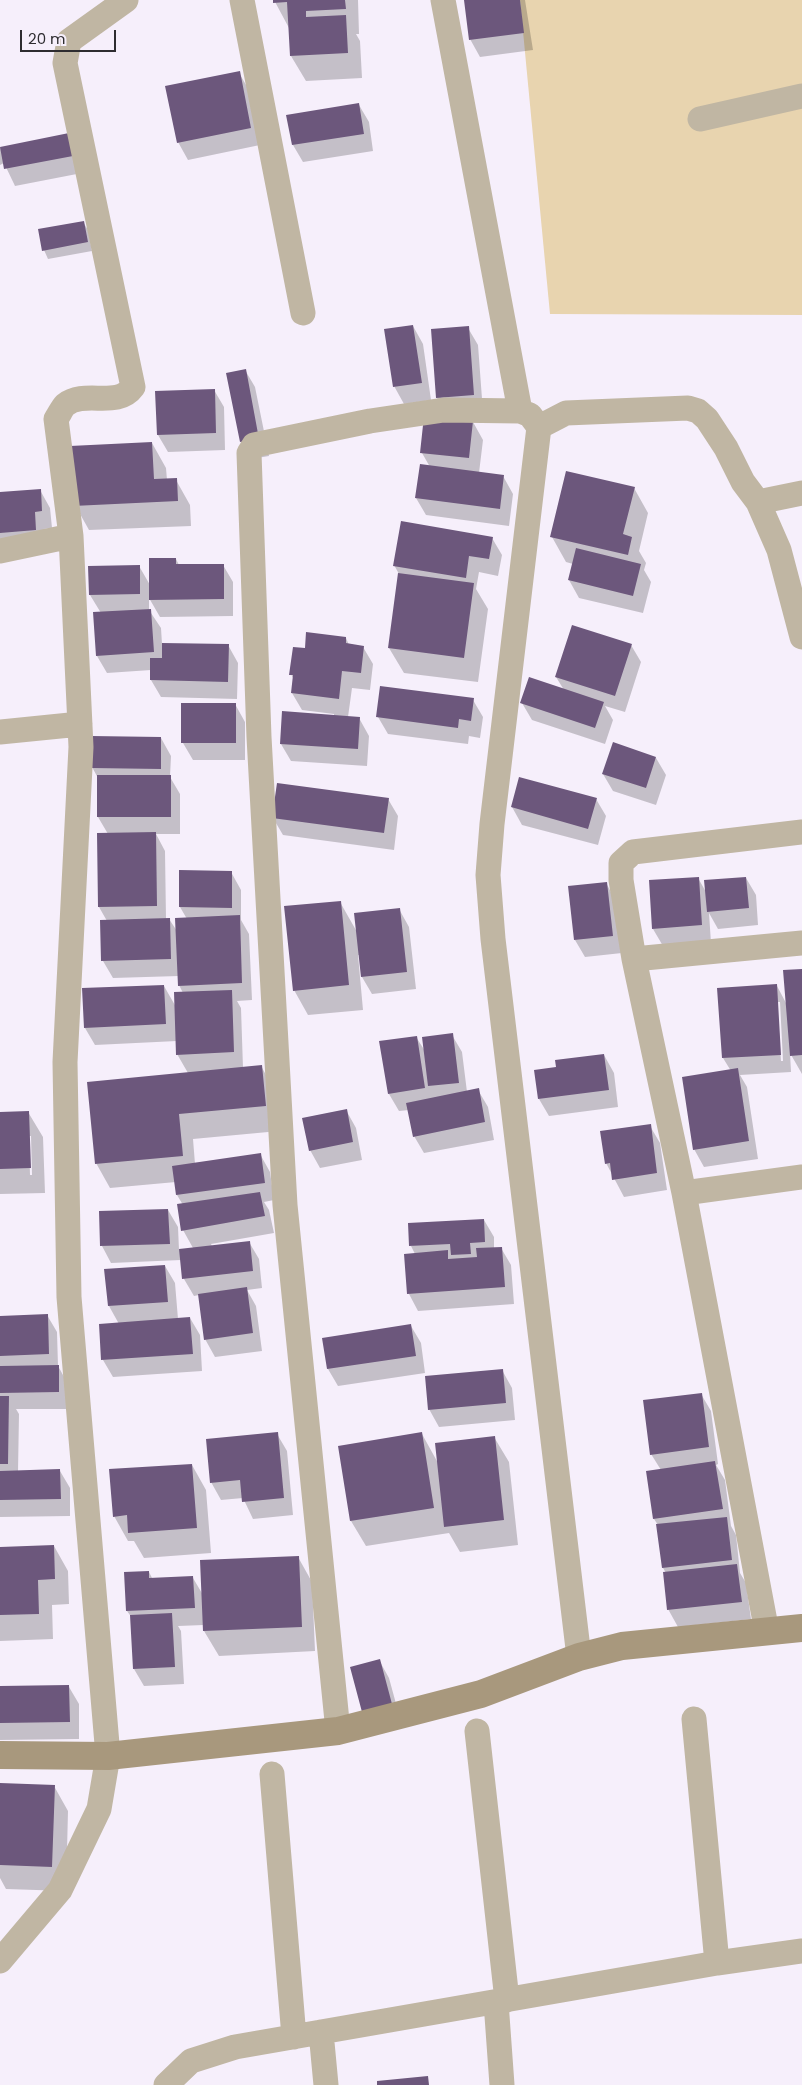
<!DOCTYPE html>
<style>
body{margin:0}
#map{position:relative;width:802px;height:2085px;overflow:hidden;background:#f6effb;font-family:Poppins,sans-serif}
canvas{display:block}
.scale{position:absolute;left:20px;top:30px;width:96px;height:22px;box-sizing:border-box;border:2px solid #2e2c30;border-top:0;padding-left:6px;font-size:15px;line-height:18px;white-space:nowrap;color:#2e2c30;-webkit-text-stroke:4px #f6effb;paint-order:stroke}
</style>
<div id="map">
<canvas width="802" height="2085"></canvas>
<div class="scale">20 m</div>
</div>
<script>
const ctx = document.querySelector('canvas').getContext('2d');
ctx.lineJoin = 'round';
function paint(path, color) { ctx.fillStyle = color; ctx.fill(path, 'evenodd'); }
function stroke(path, color, width, dash) { ctx.strokeStyle = color; ctx.lineWidth = width; ctx.lineCap = dash ? 'butt' : 'round'; ctx.setLineDash(dash || []); ctx.stroke(path); }
paint(new Path2D(`
 M520,0H802V315L550,314Z`), '#e8d4af');
paint(new Path2D(`
 M274,0H358L359,34H356L360,41L362,78L306,81L291,56L289,28Z
 M465,0H525L533,50L480,57L470,39Z
 M239,73L249,90L260,145L188,160L178,142Z
 M359,105L369,122L373,151L303,162L293,145L288,116Z
 M69,135L82,173L15,186L4,163L0,165V148Z
 M83,222L88,230L92,251L48,259L44,250Z
 M413,326L423,344L431,400L404,404L394,386Z
 M468,328L478,345L483,412L447,415L437,398Z
 M245,370L255,387L269,456L251,459L241,442L227,374Z
 M214,390L224,407L225,450L168,452L158,435L156,392Z
 M473,422L483,440L479,473L503,476L513,494L509,526L426,515L416,498L430,467L422,453Z
 M152,443L166,468L167,480H176L190,505L191,526L89,530L75,505Z
 M634,488L648,513L639,551L646,563L644,570L651,582L643,613L579,598L569,580L573,564L566,562L552,537Z
 M40,490L50,508L52,528L44,529L45,547L0,551V493Z
 M492,538L502,555L498,576L479,572L476,589L488,609L478,682L404,673L389,648L399,574L394,565Z
 M176,559L179,565H223L233,582V616L160,617L149,598V610L161,628L162,644L228,645L238,663L237,699L161,697L151,680V670L107,673L97,656L101,613L90,595L139,566L150,585Z
 M346,638L349,645L363,647L373,664L370,690L352,688L348,717L359,718L369,736L367,766L291,761L281,744L334,716V714L302,710L292,693L294,680L291,674L306,650Z
 M631,645L641,662L625,712L605,706L613,720L605,744L532,720L522,703L564,690L556,677Z
 M473,700L483,717L480,738L469,736L468,744L388,734L378,717Z
 M235,704L245,722V760H193L183,743Z
 M161,738L171,756L170,777L180,794V834H156L165,851L166,919H169L177,931L187,919L180,907L181,872H231L241,890V920L249,934L252,1000L237,1001L241,1008L243,1068L261,1066L275,1091L279,1131L193,1139L195,1164L260,1154L270,1172L274,1200L264,1202L269,1210L274,1233L211,1244L212,1246L249,1242L259,1259L262,1288L247,1290L256,1306L262,1351L215,1357L205,1339L199,1295L194,1296L184,1279L181,1260L111,1263L102,1246L168,1210L178,1227L179,1250L193,1248L183,1230V1205L177,1195L176,1182L110,1188L96,1163L188,1073L177,1054V1041L95,1045L85,1028L164,986L176,1007L183,993L179,985V976L113,978L103,961L107,921L99,907L108,834L98,817V778L92,767Z
 M656,758L666,775L656,805L613,791L603,774Z
 M520,778L596,799L606,816L598,845L522,825L512,807Z
 M388,799L398,816L394,850L283,835L273,818Z
 M698,878L706,892L746,878L756,895L758,925L718,929L709,913L711,943L663,946L653,929Z
 M606,883L616,901L622,953L585,957L575,940Z
 M340,902L357,932L399,909L409,927L416,989L372,994L362,977L360,955H358L363,1010L308,1015L294,990Z
 M802,970V1074L790,1053L791,1072L740,1075L747,1087L758,1159L704,1167L694,1149L731,1071L723,1058L777,986L786,1003ZM777,1002H780L783,1061H781Z
 M452,1035L462,1052L467,1092L478,1090L488,1107L494,1140L424,1153L414,1136L409,1110L399,1111L389,1094L416,1037L425,1051Z
 M604,1055L614,1073L618,1107L549,1116L539,1099L557,1068Z
 M346,1110L356,1128L362,1160L320,1168L310,1150Z
 M28,1112L43,1137L45,1193L0,1194V1113ZM29,1136H31L32,1175H30Z
 M650,1126L660,1143L667,1190L624,1197L606,1163Z
 M484,1220L494,1237V1248H501L511,1265L514,1304L418,1311L409,1294L406,1255L415,1254L411,1246Z
 M165,1266L175,1283L178,1319L190,1318L200,1335L202,1371L113,1377L103,1360L100,1325L119,1324L109,1306L106,1271Z
 M47,1315L57,1332L58,1366L68,1384L69,1409H16L19,1414L18,1472L60,1471L70,1488V1516L0,1517V1317Z
 M411,1326L421,1343L425,1373L338,1386L328,1369L323,1339Z
 M502,1370L512,1388L515,1420L439,1427L429,1409Z
 M701,1394L711,1411L718,1464L716,1465L725,1480L731,1526L736,1535L740,1573L746,1583L751,1619L678,1627L668,1609L666,1573L663,1568L658,1525L654,1519L661,1470L651,1454Z
 M277,1434L287,1451L293,1515L253,1519L243,1498L221,1500L211,1482Z
 M422,1434L438,1463L494,1437L509,1462L518,1545L460,1552L449,1533L366,1546L351,1521L339,1447Z
 M192,1465L206,1490L211,1553L144,1558L134,1541H128L114,1516Z
 M54,1546L68,1571L69,1604L52,1605L53,1639L0,1641V1549Z
 M298,1557L312,1582L315,1651L219,1656L204,1631V1625L178,1626L181,1631L184,1684L144,1686L134,1669L132,1618L127,1611L149,1572L153,1580L193,1578L203,1595Z
 M379,1660L389,1678L401,1722L352,1668Z
 M0,1687H69L79,1704V1739L0,1740Z
 M0,1785L54,1786L68,1811L66,1891L6,1889L0,1878Z`), '#0003');
paint(new Path2D(`
 M273,0H345L346,9L306,11V17L346,15L348,53L290,56L287,2L273,3Z
 M464,0H520L524,33L469,40Z
 M240,71L251,128L177,143L165,86Z
 M359,103L364,134L292,145L286,115Z
 M69,133L73,156L4,169L0,147Z
 M84,221L88,242L42,251L38,229Z
 M413,325L422,383L393,387L384,329Z
 M469,326L474,395L436,398L431,329Z
 M246,369L259,439L240,442L226,373Z
 M215,389L216,433L157,435L155,391Z
 M424,416L473,421L469,458L420,453Z
 M152,442L154,479L177,478L178,501L73,506L70,446Z
 M420,464L504,475L500,509L415,498Z
 M566,471L635,487L623,534L632,537L628,555L550,537Z
 M41,489L42,511L35,512L36,530L0,533V492Z
 M401,521L493,537L489,559L469,556L466,578L393,566Z
 M576,548L641,564L633,596L568,580Z
 M149,558H176V564H224V599L149,600Z
 M140,565V594L89,595L88,566Z
 M398,573L474,583L464,658L388,648Z
 M151,609L154,652L96,656L93,612Z
 M572,625L632,644L615,696L555,677Z
 M306,632L346,637V643L364,646L361,673L342,671L339,699L291,693L293,675H289L293,647L305,648Z
 M162,643L229,644L228,682L150,680V658H162Z
 M529,677L604,702L595,728L520,703Z
 M380,686L474,698L471,721L459,719L458,728L376,717Z
 M181,703H236V743H181Z
 M282,711L360,717L358,749L280,744Z
 M91,736L161,737V769L91,768Z
 M613,742L656,757L646,788L602,774Z
 M97,775H171V817H97Z
 M519,777L597,798L588,829L511,807Z
 M277,783L389,798L384,833L272,818Z
 M156,832L157,906L98,907L97,833Z
 M179,870L232,871V908L179,907Z
 M699,877L702,925L652,929L649,880Z
 M746,877L749,908L707,912L704,880Z
 M607,882L613,936L574,940L568,886Z
 M341,901L349,985L293,991L284,906Z
 M400,908L407,972L361,977L354,913Z
 M240,915L242,983L178,986L175,918Z
 M170,918L171,959L101,961L100,920Z
 M802,969V1055L790,1056L783,970Z
 M777,984L781,1055L722,1058L717,988Z
 M164,985L166,1024L84,1028L82,988Z
 M232,990L234,1052L176,1055L174,992Z
 M453,1033L459,1083L428,1086L422,1037Z
 M417,1036L425,1088L388,1094L379,1041Z
 M604,1054L609,1090L538,1099L534,1070L556,1067L555,1060Z
 M262,1065L266,1106L179,1114L183,1156L95,1164L87,1082Z
 M738,1068L749,1141L693,1150L682,1077Z
 M479,1088L485,1122L413,1137L406,1103Z
 M347,1109L353,1142L309,1151L302,1118Z
 M29,1111L31,1168L0,1169V1112Z
 M651,1124L657,1173L612,1180L610,1163L605,1164L600,1131Z
 M261,1153L265,1183L176,1195L172,1166Z
 M260,1192L265,1216L181,1231L177,1204Z
 M168,1209L170,1244L100,1246L99,1211Z
 M484,1219L485,1242L470,1243L471,1254L451,1255L450,1244L409,1246L408,1223Z
 M250,1241L253,1271L182,1279L179,1249Z
 M502,1247L505,1287L407,1294L404,1254L448,1250V1259L477,1257L476,1248Z
 M165,1265L168,1302L108,1306L104,1269Z
 M247,1287L253,1333L204,1340L198,1294Z
 M48,1314L49,1354L0,1356V1316Z
 M190,1317L193,1354L101,1360L99,1324Z
 M411,1324L416,1356L327,1369L322,1338Z
 M59,1365V1392L0,1393V1366Z
 M503,1369L506,1403L428,1410L425,1376Z
 M702,1393L709,1447L650,1455L643,1400Z
 M0,1396H9L8,1464H0Z
 M278,1432L284,1498L242,1502L240,1480L210,1483L206,1439Z
 M422,1432L434,1508L350,1521L338,1446Z
 M495,1436L504,1520L444,1527L435,1443Z
 M715,1461L723,1509L653,1519L646,1471Z
 M192,1464L197,1528L128,1533L127,1515L113,1517L109,1469Z
 M60,1469L61,1499L0,1500V1471Z
 M727,1517L732,1560L662,1568L656,1524Z
 M54,1545L55,1579L38,1580L39,1614L0,1615V1547Z
 M299,1556L302,1627L203,1631L200,1560Z
 M737,1564L742,1602L667,1610L663,1572Z
 M149,1571V1578L193,1576L195,1608L126,1611L124,1572Z
 M172,1613L175,1667L133,1669L130,1615Z
 M380,1659L392,1704L362,1712L350,1667Z
 M69,1685L70,1722L0,1723V1686Z
 M0,1783L55,1785L52,1867L0,1865Z
 M428,2076L429,2085H377V2081Z`), '#6c577c');
stroke(new Path2D(`
 M242,0L303,313
 M443,0L520,411
 M700,119L802,96
 M539,427L566,413L688,408L698,411L707,419L726,448L743,482L758,502L779,550L802,637
 M758,502L802,493
 M0,551L71,536
 M0,732L80,724
 M634,959L802,943
 M684,1193L802,1177
 M767,1632L684,1193L634,959L621,880V863L633,852L802,832
 M694,1719L717,1963
 M338,1731L285,1205L259,737L249,453L254,445L370,421L444,410L520,411L530,415L539,427L492,824L488,875L493,939L579,1657
 M477,1731L507,2000
 M272,1774L294,2037
 M0,1961L60,1890L99,1809L108,1756L69,1297L65,1062L81,747L71,536L56,419C59,415 62,408 65,405C85,389 117,409 133,387L65,63L69,41L126,0
 M496,2002L502,2085
 M321,2032L326,2085
 M166,2085L191,2061L235,2047L717,1963L802,1951`), '#c0b6a3', 25);
stroke(new Path2D(`
 M0,1755L108,1756L338,1731L481,1694L579,1657L622,1646L802,1628`), '#a8987d', 28);
</script>
